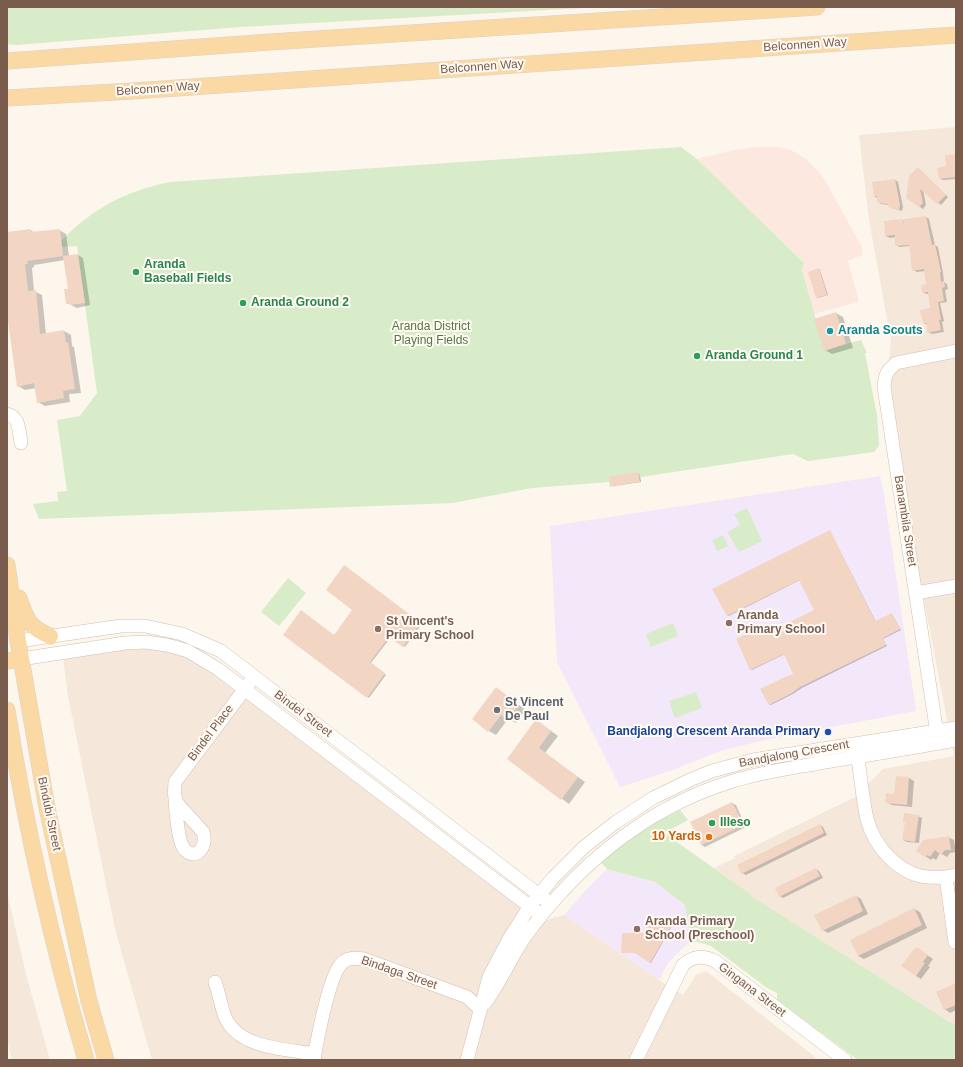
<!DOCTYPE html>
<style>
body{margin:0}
#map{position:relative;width:963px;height:1067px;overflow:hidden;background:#fdf6ec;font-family:Arial,sans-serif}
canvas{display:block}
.frame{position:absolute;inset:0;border:8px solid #7a5c4d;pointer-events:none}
</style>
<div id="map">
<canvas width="963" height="1067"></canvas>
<div class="frame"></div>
</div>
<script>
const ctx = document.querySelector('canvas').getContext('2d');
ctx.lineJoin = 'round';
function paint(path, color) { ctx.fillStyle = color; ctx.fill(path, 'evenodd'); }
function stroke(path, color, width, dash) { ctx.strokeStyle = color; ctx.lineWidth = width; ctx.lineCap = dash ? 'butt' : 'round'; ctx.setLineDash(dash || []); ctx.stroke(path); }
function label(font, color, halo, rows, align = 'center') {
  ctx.font = font + ' Arial,sans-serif'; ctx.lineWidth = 4; ctx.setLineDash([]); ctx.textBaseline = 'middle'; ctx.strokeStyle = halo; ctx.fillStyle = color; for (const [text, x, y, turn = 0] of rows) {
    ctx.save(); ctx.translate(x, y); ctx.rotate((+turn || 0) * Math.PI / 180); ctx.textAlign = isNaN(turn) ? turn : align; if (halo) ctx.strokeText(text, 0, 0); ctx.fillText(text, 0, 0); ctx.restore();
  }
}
paint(new Path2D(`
 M956,127V1026L750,896L752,895L714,868L735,858L734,856L855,797L883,769L954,756L910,527L887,382L891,341L869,220L859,135Z
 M142,645L179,649L213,668L543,921L564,915L659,980L683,995L696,975L706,971L819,1060H152L115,929L68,696L63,658Z
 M7,892L26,974L50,1060H12L7,1040Z`), '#f5e8da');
paint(new Path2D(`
 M757,147H779L791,150L806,159L819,172L826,182L862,247V255L848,261L859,302L814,314L802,270L804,263L697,159L735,150Z`), '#fde8e0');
paint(new Path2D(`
 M880,476L883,488L916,711L769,739L720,751L670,771L620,787L557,662L550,526Z
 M607,869L655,882L685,905L691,943L685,946L668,963L659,980L564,915L585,891Z`), '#f3e8fa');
paint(new Path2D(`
 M7,7H602L240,27L17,45L7,44Z
 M681,147L697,159L804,263L802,270L823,344L844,338L846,344L861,340L867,353H865L877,415L879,446L874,452L808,461L793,454L641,477V482L610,487L609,482L532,488L453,503L39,519L33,504L58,501L57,492L67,491L57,420L80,416L97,393L77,246L62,247L61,241C93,208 126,191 170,182Z
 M747,508L762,541L739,552L727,532L740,525L734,514Z
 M723,535L728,546L717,551L712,540Z
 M288,578L306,593L279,626L261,612Z
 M673,623L678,636L651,647L646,634Z
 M696,692L702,708L675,718L669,701Z
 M680,810L688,820L664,833L752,895L751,896L956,1026V1060H858L777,1000V993L767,988L711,946L697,942L691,943L685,905L655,882L607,869L599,860L653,824Z`), '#d8ecc9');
paint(new Path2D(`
 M956,155V179L943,180L939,178Z
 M918,168L948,197L941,205L923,190L926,205L923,209L907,198Z
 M895,180L898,182L903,207L902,211L892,208L889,206V205L881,204L878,202V198L875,197L874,183Z
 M926,217L929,219L935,245L938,247L943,273L944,282L947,284L948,289L945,290L947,302L940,303L944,321L942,322L944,332L932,334L928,332V325L924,323L931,309L929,294H926L923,292L928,285L925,271L917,272L913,270L910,246L899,247L896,245V237L890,238L886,236L902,220L905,221Z
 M30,230L35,233L59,230L66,234L69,256L78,255L83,258L90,305L77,308L67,303L69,290L65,260L34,265V267L32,268L34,291L42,295L46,334L64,331L71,335L72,346L74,347L81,393L69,394L70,402L45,406L38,402L36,388L25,390L18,386L7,307V233Z
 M819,269L820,270L828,295L818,298L817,297Z
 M836,313L843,317L853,348L832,354L825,350Z
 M638,473L639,474L641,482L612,486Z
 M830,531L876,622L892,614L901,630L883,639L887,646L802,688L793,694L771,705L769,704L795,675L785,654L752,670L751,669L766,626L770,633L815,611L800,580L729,616L727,615Z
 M345,566L422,624L405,647L391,637L371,663L386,675L369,698L284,634L334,636L354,610Z
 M503,693L526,710L516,723L508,719L496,735L489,731Z
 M536,720L558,736L545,753L585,782L569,804L508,759Z
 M909,778L914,781L912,807L892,805L886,802L895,795Z
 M732,803L736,805L746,827L705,847L702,845L692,823Z
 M918,816L922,818L919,843L907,842L903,840L906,822L904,821Z
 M820,825L823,827L827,835L746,875L742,873Z
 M948,837L954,840L956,852L950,853L947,857L940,853L936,860L933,858L931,860L918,851Z
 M816,869L819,871L823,878L783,898L780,896Z
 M856,896L861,899L868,914L828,933L823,930Z
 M914,909L920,912L927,928L864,959L858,956Z
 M656,916L672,926L651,963L637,953H622L644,934Z
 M923,952L933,959L928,966L930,967L921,979L916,976Z
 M956,984V1010L950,1013L945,1009Z`), '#0003');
paint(new Path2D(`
 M956,154V177L939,179L937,168L946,166L945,155Z
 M918,167L946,195L937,204L920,189L923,203L919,207L906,198L909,176Z
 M895,179L900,205L899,210L888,207V204L877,203V196L874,197L872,182Z
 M926,216L932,245L935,244L941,272H940L941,282L944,281L945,287L942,288L944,301L938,302L941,320H939L941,330L927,333V323H923L920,310L930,308L928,292L922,293L921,285L926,284L924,269L912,271L909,245L895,246V235L885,236L884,221L903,219L904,224V219Z
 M31,229V232L60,229L63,256L27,261L28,264H25L28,291L36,290L40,334L64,330L66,343L68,342L75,389L63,391L64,398L37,403L34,383L17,387L7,314V232Z
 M78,254L85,303L70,305V304H66L64,289H68L63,256Z
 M819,268L827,295L816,298L808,272Z
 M836,312L846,344L824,351L814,319Z
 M638,472L640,482L611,486L609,477Z
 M830,530L875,621L892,613L900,629L883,638L886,645L800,687L792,693L769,705L760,689L785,677L793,674L784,654L750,670L736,639L766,625L770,632L814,610L799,580L727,616L712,589Z
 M344,565L421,623L403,647L389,637L370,662L385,673L367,698L283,635L301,610L334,635L352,610L326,590Z
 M496,687L519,705L508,720L501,715L488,732L472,719Z
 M536,719L551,731L539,748L578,777L561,800L507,759Z
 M896,776L909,777L907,805L885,803L886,793L894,794Z
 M732,802L744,825L701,845L690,822Z
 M904,813L919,815L915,842L902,840L905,822H903Z
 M820,824L824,833L741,874L737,865Z
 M949,836L951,850H945L941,855L935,850L930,857L927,855L925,857L916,851L923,840Z
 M816,868L820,876L779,897L775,888Z
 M856,895L863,911L822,931L814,915Z
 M914,908L922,925L858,956L850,940Z
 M655,915L672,925L650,963L635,953H621L622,933H644Z
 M917,947L928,955L923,962L925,963L916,976L901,966L913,950Z
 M956,983V1005L944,1010L936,992Z`), '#f3d5c3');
const minor = new Path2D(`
 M7,414C20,417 19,432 21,443
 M916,593L956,586
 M18,641L121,626H145L182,634L221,651L551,904
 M21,659L125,643L146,642L167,645L188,651L218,669L541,915
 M938,740L884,387L885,378L888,371L896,363L956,351
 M857,749C860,772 862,796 867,819C874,846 899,875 928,877C938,878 947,877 956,875
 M174,793L177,803L203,832C208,847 196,861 185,850C177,843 174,793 175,782L250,682
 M946,877L955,942
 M215,982C219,993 221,1006 225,1017C239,1049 286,1049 315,1054
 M485,1003C497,987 506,968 516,951C525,935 538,919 550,905C598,849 659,804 730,782C761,772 793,768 825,762C868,755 912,748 956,740
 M314,1060C317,1040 329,977 341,964C347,957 356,958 364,959L467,997L480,1009
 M467,1060L489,977L509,939L530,906L553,878L584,847L616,822L653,798L692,779L712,771L753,760L956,728
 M636,1060L683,965C693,956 702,955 715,961L845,1060`);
const major = new Path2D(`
 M7,61L270,42L817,7
 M7,98L133,91L956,35
 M7,565L18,641L47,808L89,1001L106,1060
 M19,598C27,619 27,626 50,636
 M7,661L21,659
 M7,710C26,828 52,945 86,1060`);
stroke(minor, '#d1beb0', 14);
stroke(major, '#dad1cd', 17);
stroke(minor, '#fff', 13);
stroke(major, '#fbd9a5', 16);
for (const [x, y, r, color] of [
 [136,272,4,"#2e9e5b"],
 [243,303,4,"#2e9e5b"],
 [830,331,4,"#0f9aa8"],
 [697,356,4,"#2e9e5b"],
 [729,623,4,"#8d6e63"],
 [378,629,4,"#8d6e63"],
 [497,710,4,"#6b7280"],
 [828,732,4,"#1a4fb4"],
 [712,823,4,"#2e9e5b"],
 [709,837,4,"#e8710a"],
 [637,929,4,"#8d6e63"]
]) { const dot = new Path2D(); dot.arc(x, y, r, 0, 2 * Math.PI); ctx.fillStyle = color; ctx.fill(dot); stroke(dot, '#fffaf3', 1.5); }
label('12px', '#7a5c4d', '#fffaf3', [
 ["Belconnen Way",805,45,-4],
 ["Belconnen Way",482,67,-4],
 ["Belconnen Way",158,89,-4],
 ["Banambila Street",905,521,81],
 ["Bindel Street",303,714,37],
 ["Bindel Place",211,733,-53],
 ["Bandjalong Crescent",794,754,-10],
 ["Bindubi Street",49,814,78],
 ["Bindaga Street",399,973,19],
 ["Gingana Street",752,990,37]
]);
label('bold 12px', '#27864d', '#fffaf3', [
 ["Aranda",144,265],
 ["Baseball Fields",144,279],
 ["Aranda Ground 2",251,303],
 ["Aranda Ground 1",705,356],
 ["Illeso",720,823]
], 'left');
label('12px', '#537a41', '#fffaf3', [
 ["Aranda District",431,327],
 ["Playing Fields",431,341]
]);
label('bold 12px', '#0d838f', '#fffaf3', [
 ["Aranda Scouts",838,331]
], 'left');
label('bold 12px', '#785e54', '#fffaf3', [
 ["Aranda",737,616],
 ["Primary School",737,630],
 ["St Vincent's",386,622],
 ["Primary School",386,636],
 ["Aranda Primary",645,922],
 ["School (Preschool)",645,936]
], 'left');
label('bold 12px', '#5b616d', '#fffaf3', [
 ["St Vincent",505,703],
 ["De Paul",505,717]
], 'left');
label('bold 12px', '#164399', '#fffaf3', [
 ["Bandjalong Crescent Aranda Primary",820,732]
], 'right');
label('bold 12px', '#c56008', '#fffaf3', [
 ["10 Yards",701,837]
], 'right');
</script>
